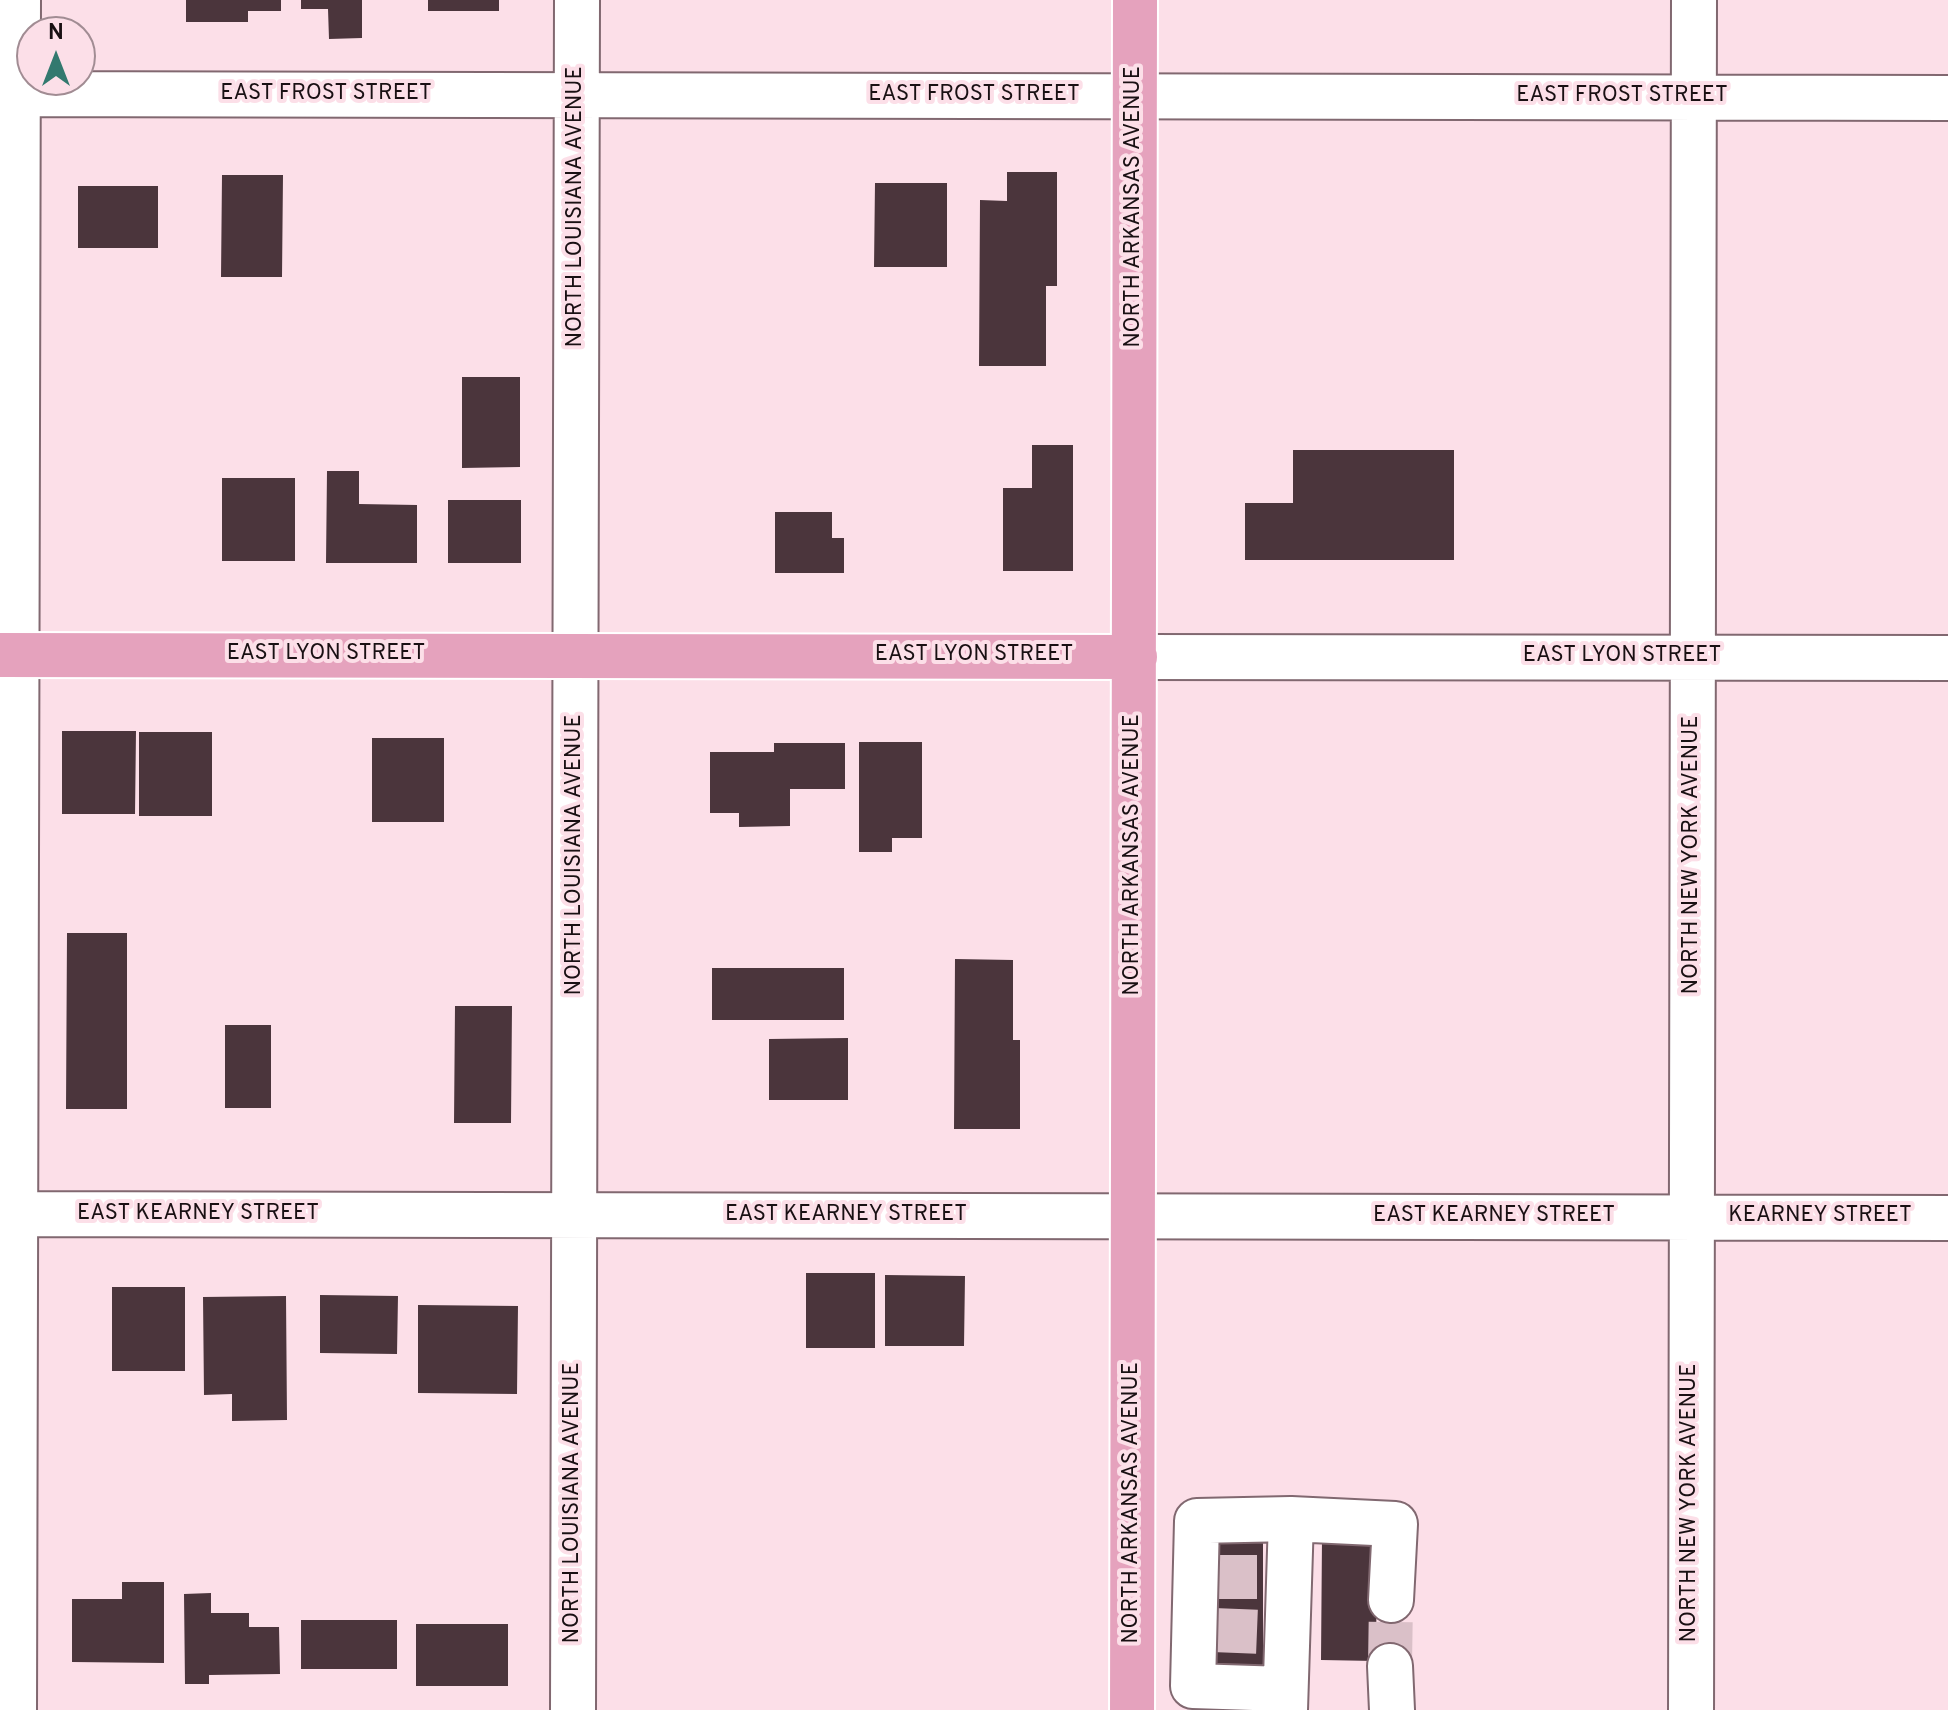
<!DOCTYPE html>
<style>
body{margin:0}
#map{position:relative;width:1948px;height:1710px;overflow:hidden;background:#fcdfe8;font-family:Overpass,sans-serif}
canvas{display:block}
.north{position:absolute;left:16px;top:16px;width:80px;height:80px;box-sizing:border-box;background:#fcdfe8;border:2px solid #a18c93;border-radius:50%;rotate:0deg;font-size:22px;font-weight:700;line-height:32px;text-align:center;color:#191013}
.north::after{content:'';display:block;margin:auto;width:28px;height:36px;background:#33796f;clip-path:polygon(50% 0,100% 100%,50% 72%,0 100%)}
</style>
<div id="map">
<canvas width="1948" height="1710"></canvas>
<div class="north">N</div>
</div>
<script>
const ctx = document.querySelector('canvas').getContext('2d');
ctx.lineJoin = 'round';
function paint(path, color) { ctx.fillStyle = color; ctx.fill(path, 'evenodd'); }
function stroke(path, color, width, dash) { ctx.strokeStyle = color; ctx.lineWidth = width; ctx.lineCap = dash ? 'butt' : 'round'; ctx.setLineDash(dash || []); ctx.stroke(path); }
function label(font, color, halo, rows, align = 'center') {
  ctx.font = font + ' Overpass,sans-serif'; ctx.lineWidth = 8; ctx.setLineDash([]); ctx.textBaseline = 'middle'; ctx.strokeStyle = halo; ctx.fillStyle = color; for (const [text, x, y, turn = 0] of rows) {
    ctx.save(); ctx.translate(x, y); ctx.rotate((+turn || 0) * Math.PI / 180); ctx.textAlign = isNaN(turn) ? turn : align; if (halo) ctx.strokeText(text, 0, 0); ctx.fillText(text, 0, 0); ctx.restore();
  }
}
paint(new Path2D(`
 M186,0H281V11H248V22H186Z
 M301,0H362V38L329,39L328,9H301Z
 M428,0H499V11H428Z
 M1007,172H1057V286H1046V366H979L980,200L1007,201Z
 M222,175H283L282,277H221Z
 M875,183H947V267H874Z
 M78,186H158V248H78Z
 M462,377H520V467L462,468Z
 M1032,445H1073V571H1003V488H1032Z
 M1293,450H1454V560H1245V503H1293Z
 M327,471H359V504L417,505V563H326Z
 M222,478H295V561H222Z
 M448,500H521V563H448Z
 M775,512H832V538H844V573H775Z
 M62,731H136L135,814H62Z
 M139,732H212V816H139Z
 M372,738H444V822H372Z
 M859,742H922V838H892V852H859Z
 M774,743H845V789H790V826L739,827V813H710V752H774Z
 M67,933H127V1109H66Z
 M955,959L1013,960V1040H1020V1129H954Z
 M712,968H844V1020H712Z
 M455,1006H512L511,1123H454Z
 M225,1025H271V1108H225Z
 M848,1038V1100H769V1039Z
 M806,1273H875V1348H806Z
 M885,1275L965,1276L964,1346H885Z
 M112,1287H185V1371H112Z
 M320,1295L398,1296L397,1354L320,1353Z
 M286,1296L287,1420L232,1421V1394L204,1395L203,1297Z
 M418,1305L518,1306L517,1394L418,1393Z
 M1322,1538H1377L1376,1661L1321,1660Z
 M1213,1539H1263V1669H1213Z
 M122,1582H164V1663L72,1662V1599H122Z
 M211,1593V1613H249V1627H279L280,1674L209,1675V1684H185L184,1594Z
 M301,1620H397V1669H301Z
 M416,1624H508V1686H416Z`), '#4b353c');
stroke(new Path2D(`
 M1213,1577H1263
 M1213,1630L1263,1632
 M1390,1666L1391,1600`), '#dac0c8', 44, [44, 22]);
const minor = new Path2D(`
 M0,94L1948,98
 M1135,657L1948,658
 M0,1214L1948,1218
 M1291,1519L1395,1524L1391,1600
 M1390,1666L1392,1710
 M1284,1689L1193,1686L1197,1521L1291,1519L1285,1710
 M14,1710L18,0
 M573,1710L577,0
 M1691,1710L1694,0`);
const major = new Path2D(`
 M0,655L1135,657
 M1132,1710L1135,0`);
stroke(minor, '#816870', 48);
stroke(major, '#fff', 48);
stroke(minor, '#fff', 44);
stroke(major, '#e5a2bd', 44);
label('22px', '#191013', '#fcdfe8', [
 ["EAST FROST STREET",326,95],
 ["EAST FROST STREET",974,96],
 ["EAST FROST STREET",1622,97],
 ["NORTH LOUISIANA AVENUE",577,207,-90],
 ["NORTH ARKANSAS AVENUE",1135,207,-90],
 ["EAST LYON STREET",326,655],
 ["EAST LYON STREET",974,656],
 ["EAST LYON STREET",1622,657],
 ["NORTH LOUISIANA AVENUE",576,855,-90],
 ["NORTH ARKANSAS AVENUE",1134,855,-90],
 ["NORTH NEW YORK AVENUE",1693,855,-90],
 ["EAST KEARNEY STREET",198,1215],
 ["EAST KEARNEY STREET",846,1216],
 ["EAST KEARNEY STREET",1494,1217],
 ["KEARNEY STREET",1820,1217],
 ["NORTH LOUISIANA AVENUE",574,1503,-90],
 ["NORTH ARKANSAS AVENUE",1133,1503,-90],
 ["NORTH NEW YORK AVENUE",1691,1503,-90]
]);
</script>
